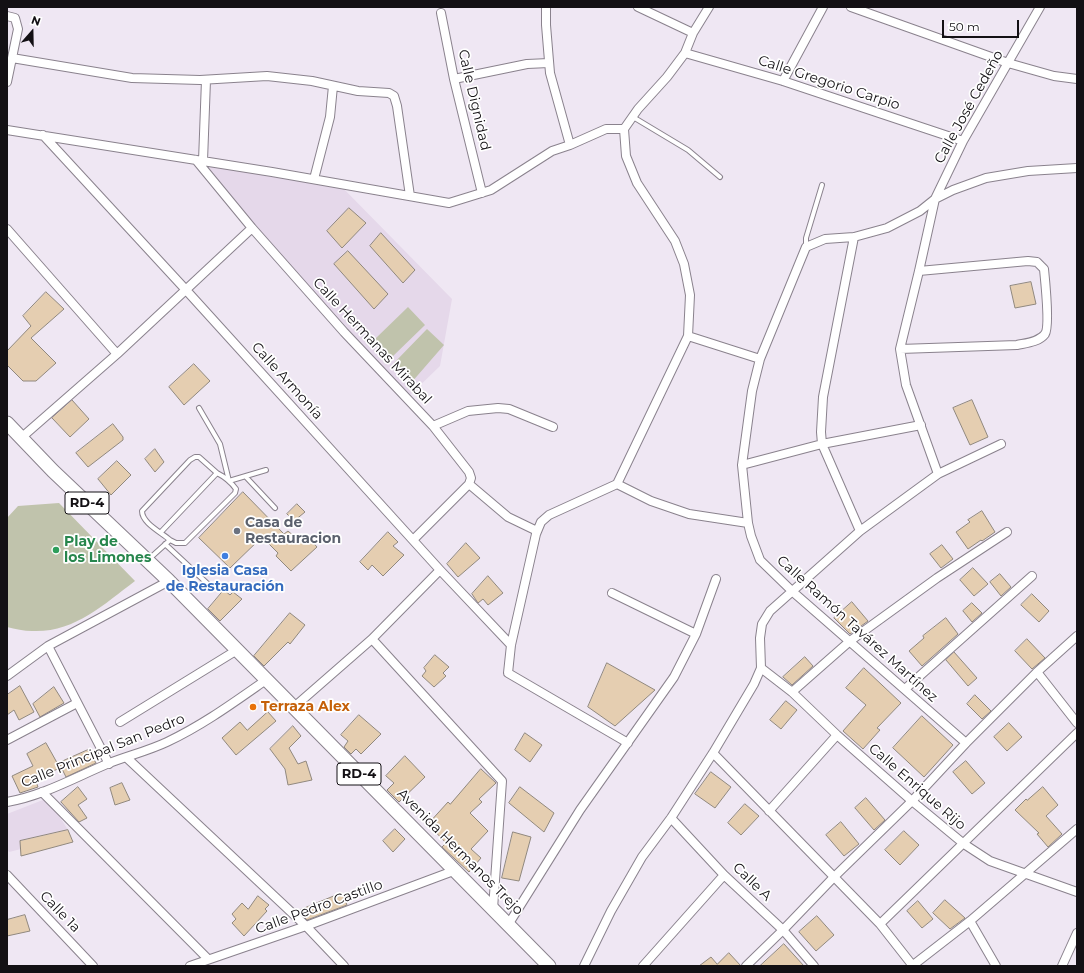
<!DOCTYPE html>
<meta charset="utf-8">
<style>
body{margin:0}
#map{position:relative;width:1084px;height:973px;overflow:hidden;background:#efe7f3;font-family:Montserrat,sans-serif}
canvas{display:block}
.frame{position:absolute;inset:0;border:8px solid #131014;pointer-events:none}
.north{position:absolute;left:12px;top:12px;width:40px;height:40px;-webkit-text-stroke:3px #fff;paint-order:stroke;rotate:20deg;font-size:11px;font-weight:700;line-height:16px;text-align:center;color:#131014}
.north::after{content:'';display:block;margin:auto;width:14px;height:18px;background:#131014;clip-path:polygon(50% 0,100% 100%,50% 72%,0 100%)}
.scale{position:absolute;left:942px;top:20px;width:77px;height:18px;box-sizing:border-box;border:2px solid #131014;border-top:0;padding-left:5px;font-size:12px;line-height:14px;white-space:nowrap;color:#131014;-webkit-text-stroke:3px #fff;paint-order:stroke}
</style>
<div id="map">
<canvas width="1084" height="973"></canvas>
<div class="frame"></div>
<div class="north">N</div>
<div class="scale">50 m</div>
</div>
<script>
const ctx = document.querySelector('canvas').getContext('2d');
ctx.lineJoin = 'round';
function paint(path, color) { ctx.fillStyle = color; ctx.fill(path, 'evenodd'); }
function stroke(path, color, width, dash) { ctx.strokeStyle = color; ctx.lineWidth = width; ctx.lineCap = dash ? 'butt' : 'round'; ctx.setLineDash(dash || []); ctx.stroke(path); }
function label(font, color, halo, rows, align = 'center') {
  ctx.font = font + ' Montserrat,sans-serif'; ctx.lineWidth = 3.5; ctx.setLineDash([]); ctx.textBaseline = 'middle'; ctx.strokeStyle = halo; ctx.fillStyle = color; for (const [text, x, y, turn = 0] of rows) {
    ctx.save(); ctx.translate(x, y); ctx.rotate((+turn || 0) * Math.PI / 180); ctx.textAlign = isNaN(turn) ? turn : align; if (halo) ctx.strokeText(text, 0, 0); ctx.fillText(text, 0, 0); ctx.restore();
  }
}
paint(new Path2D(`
 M196,160L338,183L452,299L440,366L407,398Z
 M48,798L68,830L21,841V849L9,852L7,849V814Z`), '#e5d8ea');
paint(new Path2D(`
 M408,307L425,325L391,358L375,339Z
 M427,329L444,345L411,383L394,363Z
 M59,503L135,581C103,605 74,633 32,631C24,631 15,629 7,627V518L18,506Z`), '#c0c3ac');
const building = new Path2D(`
 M349,208L366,223L342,248L327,231Z
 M381,233L415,270L403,283L370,246Z
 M348,251L388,294L374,309L334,264Z
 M1031,282L1036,304L1015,308L1010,286Z
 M46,292L64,309L31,338L56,363L36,381H23L7,365V351L31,326L23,316Z
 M194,364L210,381L184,405L169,387Z
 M72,400L89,419L70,437L52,418Z
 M972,400L988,437L970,445L953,408Z
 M113,424L123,437V440L88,467L76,453Z
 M155,449L164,462L155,472L145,459Z
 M117,461L131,475L111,495L98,479Z
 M243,492L284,534L288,531L303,544L309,538L317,547L291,571L276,556L278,553L262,537L230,568L199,538Z
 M297,504L305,512L294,521L287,514Z
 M982,511L995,532L982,541L981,540L968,549L956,532L970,522L968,520Z
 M388,532L398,542L393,546L404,555L383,576L372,565L368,570L360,562Z
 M466,543L480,558L458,577L447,564Z
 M942,545L953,559L941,568L930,554Z
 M973,568L988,584L974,596L960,580Z
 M1000,574L1011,587L1001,596L990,582Z
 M488,576L503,593L488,605L483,599L478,603L472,594Z
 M224,590L230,595L233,592L242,599L220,621L208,609Z
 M1032,594L1049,611L1039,622L1021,605Z
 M852,602L868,621L850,634L834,618Z
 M972,603L982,613L972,622L963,611Z
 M290,613L305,625L290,644L288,642L264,666L254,656Z
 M946,618L958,634L922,666L909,651L924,638L923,636Z
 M1027,639L1045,658L1032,669L1015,651Z
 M954,652L977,678L968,686L946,660Z
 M435,655L449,667L443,673L446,676L434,687L422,676L426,671L424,668Z
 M805,657L813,666L792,685L783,677Z
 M607,663L655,690L615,726L588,707Z
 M864,668L901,703L877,728L880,730L863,749L843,731L866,705L846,688Z
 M20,686L34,712L19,720L14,710L7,715V695Z
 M54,687L64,703L40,717L33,704Z
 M975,695L991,711L982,719L967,704Z
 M786,701L797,710L781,729L770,720Z
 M268,712L276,721L236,755L222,738L240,722L247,730Z
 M359,715L381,734L361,754L356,749L351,754L344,747L348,741L341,735Z
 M922,716L953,745L924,777L893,748Z
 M1009,723L1022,737L1007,751L994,737Z
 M293,726L301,736L289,748L298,764L306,761L312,780L288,785L285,769L270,749Z
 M525,733L542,745L530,762L515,750Z
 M46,743L60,768L35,779L38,787L20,793L12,776L33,766L27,754Z
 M88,750L96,763L66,777L59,763Z
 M405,756L425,777L399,802L387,790L394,783L386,776Z
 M966,761L985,783L972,794L953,772Z
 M481,769L496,783L479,799L482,802L470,813L488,831L471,849L481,858L469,872L442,847L446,843L428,824L448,802L450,804Z
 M711,772L731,787L715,808L695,794Z
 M122,783L130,800L115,805L110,788Z
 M78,787L87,799L78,805L87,818L79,822L61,802Z
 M520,787L554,813L544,832L509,803Z
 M1043,787L1058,805L1046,816L1062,834L1048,847L1037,834L1039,833L1015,810L1026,799L1027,800Z
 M866,798L885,820L874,830L855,808Z
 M745,804L759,816L741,835L728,823Z
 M841,822L859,844L844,856L826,835Z
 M395,829L405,839L393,852L383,841Z
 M68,830L73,842L21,856L20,841Z
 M904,831L919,845L900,865L885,850Z
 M513,832L531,837L519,881L502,878Z
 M342,893L347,905L307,920L298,911Z
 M258,896L269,905L265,909L267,911L244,936L232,923L236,919L232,914L242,903L248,909Z
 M945,900L965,918L950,929L933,913Z
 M918,901L933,919L922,928L907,911Z
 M25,915L30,931L7,936V920Z
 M817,916L834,935L816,951L799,932Z
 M784,944L804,966H760Z
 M729,953L741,966H699L711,957L717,964Z`);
paint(building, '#e5ceb1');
stroke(building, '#90887e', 1);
const lane = new Path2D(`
 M633,117L688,150L720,177
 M806,246V238L822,185
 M199,408L220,444L229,481L266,470
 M246,477L275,508
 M170,540L176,543H185L235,493L236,489C231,482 225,477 217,473
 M165,544L210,586
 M149,559L170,540C161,532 142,523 142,511L190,460L195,457H199L217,473L161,532`);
const street = new Path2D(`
 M546,7V25L550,73L570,145
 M638,7L693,33
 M851,7L1008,63L1054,76L1077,79
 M441,13L454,79L482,193
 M7,16L15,18L18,29L7,82
 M685,53L783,81L963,141
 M12,58L132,78L200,80L267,76L312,81L358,91L389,93L394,96L397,106L410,196
 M454,79L527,64L549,63
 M783,81L823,7
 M7,130L272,172L449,203L491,190L552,151L570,145L606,129H624
 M43,135L186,290L440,570L511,645
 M196,160L252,228L344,332L433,426L469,472L471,478L469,484L413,540
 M203,161L206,80
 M314,179L330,117L333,86
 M7,229L117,354
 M854,237L823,397L821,432L822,444L860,531
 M688,336L760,359
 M900,349L1017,345C1026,343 1039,342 1045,334C1050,327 1045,279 1044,269L1037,262L1028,261L919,271
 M433,426L468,411L498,408L509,409L553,427
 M21,438L117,354L252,228
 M742,465L822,444L921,425
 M938,474L906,385L900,349L919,271L935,199L963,141L1040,7
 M469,484L508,517L537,531
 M617,484L651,501L689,514L748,523
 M612,593L696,634
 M372,639L502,781L493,909
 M48,646L109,764
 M761,668L792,692L837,735L912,801L964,844L990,861L1077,892
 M1037,672L1077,723
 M7,676L48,646L169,581
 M905,689L1032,576
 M792,692L850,641L937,578L1007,532
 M293,708L372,639L440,570
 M120,722L237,650
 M7,740L77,703
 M628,743L508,673L511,645L536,534L541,522L549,515L617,484L688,336L690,295L684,264L675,241L637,183L626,156L624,129L638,109L667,77L685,53L693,33L709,7
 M966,743L793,592L760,560L751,536L748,523L742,465L752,391L760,359L806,247L825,239L854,237L887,228L920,211L935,199L953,190L986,178L1028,171L1077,168
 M713,753L880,924L913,966
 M127,758L306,926L344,966
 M42,792L208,959
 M7,802C42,796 74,778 107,764C127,756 148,751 167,742C203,725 233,703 266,680
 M769,811L837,735
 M671,818L724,875L783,930L814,966
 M7,875L93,966
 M970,921L996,966
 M880,924L1077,733
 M508,925L580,810L674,677L696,634L716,579
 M190,966L306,926L456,870
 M584,966L611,911L642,857L671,818L713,753L754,684L761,668L760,638L762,624L770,611L860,531L938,474L1001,444
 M643,966L724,875
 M746,966L783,930L833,878L912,801L966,743L1037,672L1077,636
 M912,966L970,921L1077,829
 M1062,966L1077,933`);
const primary = new Path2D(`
 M7,423L53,471L169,581L549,966`);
stroke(lane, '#8a828d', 6);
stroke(street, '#8a828d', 10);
stroke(primary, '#8a828d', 15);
stroke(lane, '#fff', 4);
stroke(street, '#fff', 8);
stroke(primary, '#fff', 13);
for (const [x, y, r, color] of [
 [237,531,4,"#6b7280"],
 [56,550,4,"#2e9e5b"],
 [225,556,4,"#3f7fe0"],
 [253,707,4,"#e8710a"]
]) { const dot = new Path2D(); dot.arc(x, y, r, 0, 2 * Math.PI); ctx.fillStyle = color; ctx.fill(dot); stroke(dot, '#fff', 1.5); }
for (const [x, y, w] of [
 [87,503,44],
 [359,774,44]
]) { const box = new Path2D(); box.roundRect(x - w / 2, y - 11, w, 22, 3); ctx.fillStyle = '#fff'; ctx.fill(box); stroke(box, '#131014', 1); }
label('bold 13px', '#131014', null, [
 ["RD-4",87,503],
 ["RD-4",359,774]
]);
label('14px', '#131014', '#fff', [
 ["Calle Gregorio Carpio",829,83,18],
 ["Calle Dignidad",474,100,77],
 ["Calle José Cedeño",969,107,-61],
 ["Calle Hermanas Mirabal",372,341,47],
 ["Calle Armonía",287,381,48],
 ["Calle Ramón Tavárez Martínez",857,629,42],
 ["Calle Principal San Pedro",103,751,-22],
 ["Calle Enrique Rijo",917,787,41],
 ["Avenida Hermanos Trejo",460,852,45],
 ["Calle A",752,882,44],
 ["Calle Pedro Castillo",319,907,-20],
 ["Calle 1a",60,912,46]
]);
label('bold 14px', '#5b616d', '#fff', [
 ["Casa de",245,523],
 ["Restauracion",245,539]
], 'left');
label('bold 14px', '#27864d', '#fff', [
 ["Play de",64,542],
 ["los Limones",64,558]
], 'left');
label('bold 14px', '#366cbe', '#fff', [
 ["Iglesia Casa",225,571],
 ["de Restauración",225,587]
]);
label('bold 14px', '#c56008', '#fff', [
 ["Terraza Alex",261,707]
], 'left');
</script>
